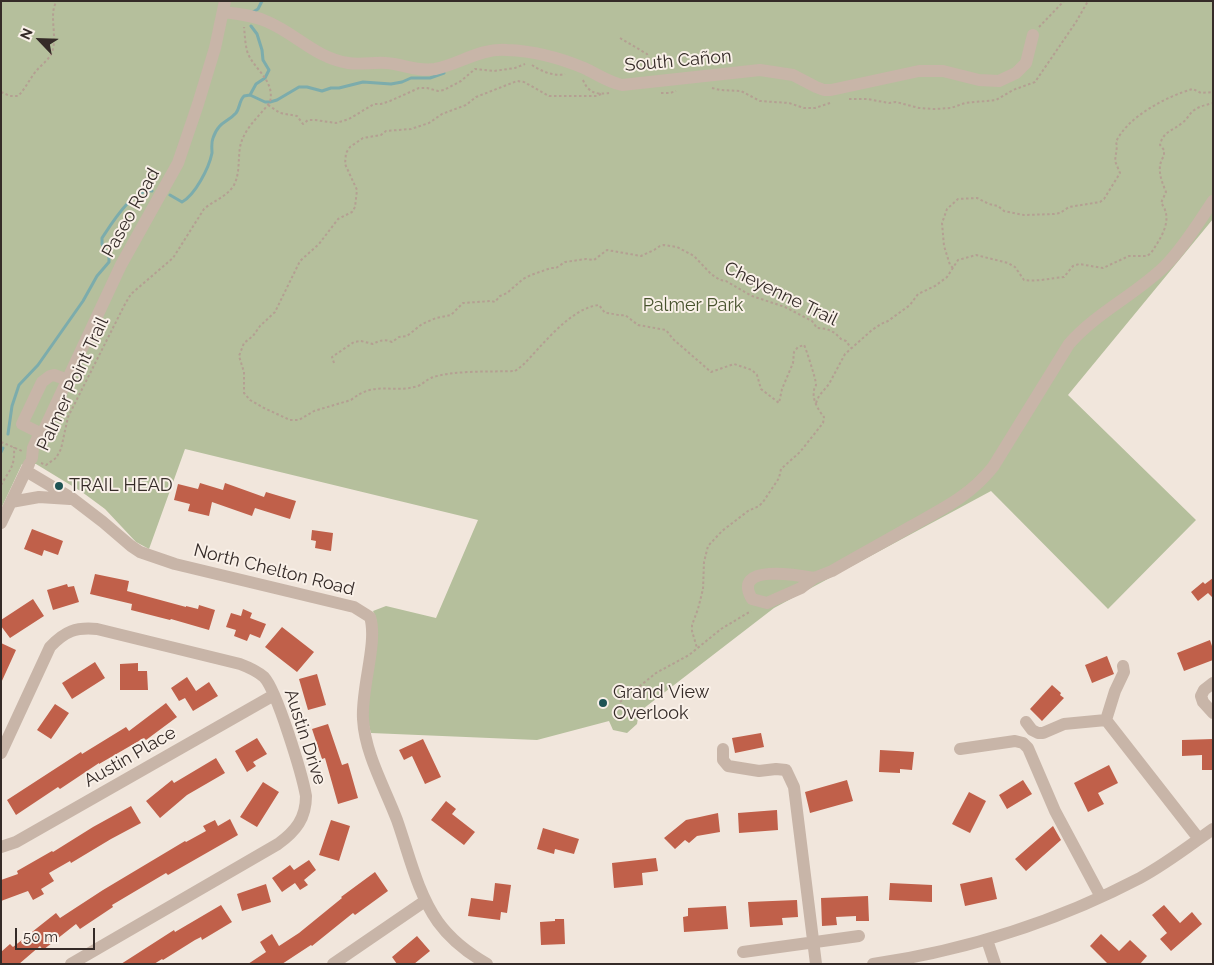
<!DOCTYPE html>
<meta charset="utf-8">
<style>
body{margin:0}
#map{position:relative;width:1214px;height:965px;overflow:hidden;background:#f1e6dc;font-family:Raleway,sans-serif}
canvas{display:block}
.frame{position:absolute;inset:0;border:2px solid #352b28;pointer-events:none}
.north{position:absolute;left:15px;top:15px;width:50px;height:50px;-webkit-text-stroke:4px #f9f0e8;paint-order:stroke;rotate:294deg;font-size:14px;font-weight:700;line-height:20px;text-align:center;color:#352b28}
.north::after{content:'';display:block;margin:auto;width:18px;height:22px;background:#352b28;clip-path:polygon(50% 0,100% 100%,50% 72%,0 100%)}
.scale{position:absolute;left:15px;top:928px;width:80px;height:22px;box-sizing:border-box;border:2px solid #352b28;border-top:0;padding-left:6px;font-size:15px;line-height:18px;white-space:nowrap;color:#352b28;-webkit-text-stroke:4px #f9f0e8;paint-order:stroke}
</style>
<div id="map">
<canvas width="1214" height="965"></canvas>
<div class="frame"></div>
<div class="north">N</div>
<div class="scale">50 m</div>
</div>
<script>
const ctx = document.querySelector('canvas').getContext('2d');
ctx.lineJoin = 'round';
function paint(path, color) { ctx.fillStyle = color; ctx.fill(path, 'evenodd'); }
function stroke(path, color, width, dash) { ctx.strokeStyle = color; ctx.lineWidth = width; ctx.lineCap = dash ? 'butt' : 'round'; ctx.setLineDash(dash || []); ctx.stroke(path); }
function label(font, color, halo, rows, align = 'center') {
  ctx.font = font + ' Raleway,sans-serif'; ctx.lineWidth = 4; ctx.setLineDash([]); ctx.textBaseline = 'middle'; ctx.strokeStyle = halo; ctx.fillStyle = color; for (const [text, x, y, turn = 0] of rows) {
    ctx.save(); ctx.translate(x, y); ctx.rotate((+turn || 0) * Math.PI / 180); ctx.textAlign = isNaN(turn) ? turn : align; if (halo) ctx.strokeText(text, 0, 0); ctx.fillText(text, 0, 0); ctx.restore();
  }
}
paint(new Path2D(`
 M1,1H1213V219L1068,395L1196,520L1108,609L991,491L774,608L639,712L637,724L627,733L613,730L609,721L537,740L371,733C363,710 372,674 375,650C376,636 380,624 373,611L386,606L436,618L478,520L185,449L149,549L136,542L105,509L82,492L36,464H22L1,509Z`), '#b5bf9c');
stroke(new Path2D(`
 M253,12L258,9L262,1
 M250,95L256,84L265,78L269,70L263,60L262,50L257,34L251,26
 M170,195L182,202C195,195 209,168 212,153C212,148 211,143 213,138C219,121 227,123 236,113C240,108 239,101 244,96L250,95L265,102H270L277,100L299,87H307L322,91L331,88H339L363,82L391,84L402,82L411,78H430L444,73
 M8,434L12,406L19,385L38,365L83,301L97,276L109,262V257L102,244V238C112,223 133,188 152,191
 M1,452L3,448`), '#7cacac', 3);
paint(new Path2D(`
 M200,483L223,490L225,483L264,497L266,492L296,501L290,519L255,508L252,516L212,502L209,516L188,511L190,504L174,500L178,484L198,489Z
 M32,529L63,541L58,555L44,550L42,556L24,549Z
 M312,530L333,533L331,551L315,548L316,541L311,540Z
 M95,574L129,581L127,591L186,607V606L198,609L199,605L215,610L209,630L171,619L170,620L131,610L132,604L90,594Z
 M1213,578V598L1208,593L1198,601L1191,592L1203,582L1205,584Z
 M67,584L68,587L74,586L79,602L53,610L47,590Z
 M33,599L44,616L10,638L1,626V620Z
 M243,609L252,613L250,618L266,624L260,638L250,634L247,641L234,636L236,630L226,627L231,613L241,616Z
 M282,627L314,652L297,672L265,647Z
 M1210,640L1213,649V660L1184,671L1177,653Z
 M1,643L16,650L1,683Z
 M1107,656L1114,674L1092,683L1085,665Z
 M95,662L105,678L72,699L62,683Z
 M138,663V671H147L148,690H120V664Z
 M317,674L326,705L308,710L299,679Z
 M187,677L196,691L209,682L218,696L193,711L185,698L179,701L171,688Z
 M1052,685L1061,693L1060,695L1064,698L1042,721L1030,709Z
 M166,703L177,717L146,740L144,738L99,764V763L60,789L58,787L16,815L7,800L81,752L82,754L126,727L129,731Z
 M55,704L69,713L51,739L37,730Z
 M328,724L342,765L348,763L358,798L338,804L325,758L322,759L312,729Z
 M761,733L764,747L735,753L732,738Z
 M257,738L267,754L253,762L256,766L247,772L235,751Z
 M423,739L441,777L425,784L412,756L404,760L399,750Z
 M1213,739V770H1202V755L1182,756V740Z
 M880,750L914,752L912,770L900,769V773L879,772Z
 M216,758L225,773L187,795L160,818L146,801L172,780L174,783Z
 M1109,765L1118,783L1098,793L1104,804L1088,812L1074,783Z
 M847,780L853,801L810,813L805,792Z
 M1023,780L1032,794L1007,809L999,795Z
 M263,782L279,792L257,827L240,817Z
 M969,792L986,801L970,833L952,824Z
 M446,801L456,809L452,814L475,832L464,845L431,820Z
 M131,806L141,823L111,839L71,863L70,861L49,873L54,881L41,889L44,894L33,900L28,891L1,901V880L18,874L17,871L52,851L53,852L93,827Z
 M777,810L778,830L739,833L738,813Z
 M718,813L720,832L697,836L689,843L685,840L675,849L664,838L686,820Z
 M230,819L238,835L168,875L166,873L112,905L113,907L80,929L76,924L43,950L40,946L19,964H1V952L10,944L13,947L56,913L60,918L103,890L185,841L186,842L206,831L203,826L215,820L218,826Z
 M331,820L350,826L339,861L319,855Z
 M1053,826L1061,840L1026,871L1015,859Z
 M543,828L579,839L574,854L555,849L554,854L537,849Z
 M656,858L658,871L642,873L643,885L614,888L612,863Z
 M309,860L316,870L304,880L308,885L300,890L295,883L282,892L272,878L290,865L294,870Z
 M375,872L388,891L355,915L353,913L312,946L311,945L282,964H248L266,952L260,942L272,934L279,946L299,933L342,898L341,897Z
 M992,877L997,899L965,906L960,884Z
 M495,883L511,885L507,913L501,912L500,920L468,916L471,898L493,901Z
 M890,883L932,885V902L889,900Z
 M266,884L271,902L242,911L237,894Z
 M868,896L869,921H856V916L836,917L837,925L822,926L821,898Z
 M797,900L798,917L782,918L783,925L750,927L748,902Z
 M221,905L232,922L202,940L201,937L195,940L163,960L162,959L154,964H121L174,930L175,932Z
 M1164,905L1180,923L1192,912L1202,924L1171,951L1160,939L1167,933L1152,915Z
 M726,906L728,929L684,932L683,917L688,916V908Z
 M555,919H564L565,944L541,945L540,922L555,921Z
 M1101,934L1119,951L1130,940L1147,956L1140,964H1108L1090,946Z
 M417,936L430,951L414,964H397L392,957Z`), '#c0604a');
stroke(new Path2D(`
 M1039,27L1064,1
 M620,38L647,54L652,70
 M532,65C541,71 554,77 565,74
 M583,80C588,92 595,95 609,93
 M712,88L720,90L741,91L760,101L789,103L804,108H815L830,103
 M1,92L10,96H18C26,88 30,78 37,70C42,64 49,60 52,52C58,37 48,13 57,1
 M661,93H670L676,91
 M601,94L597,96H549L524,82L517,81L476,97L466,105L442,114L429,123L411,129L386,131L381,135L363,138L350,147L346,153L345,164L357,190L355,207L352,212L338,219L319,244L300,261L275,312L260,326L253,336L244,343L239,356L244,372V393L250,400L264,408L290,420H299L314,411L351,400C375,380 393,394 418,386C423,384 426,380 431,378C451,370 492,372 515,371L523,365C542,346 570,308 599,305L605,313C613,313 617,316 625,315L638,325L666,330L673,339L711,372L734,364L752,370L757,375L761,389L779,403L782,389L793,363L794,352L798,347L804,345C806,348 816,380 816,384C816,388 814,387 814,391C812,400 819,411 824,417L823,423L800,452L781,469L779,478L763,502L759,506L748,511L722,531L708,546L704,562L703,589L698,609L692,625V631L697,648
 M849,99H867L889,103L896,102L919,108L934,109L951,108L965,103L996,100L1013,90L1035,82L1076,22L1088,1
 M268,105L280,113L297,116L303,124L308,120H315L336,123L349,119L374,104H381L390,101L419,88H427L438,91L444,90L461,81L475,69L494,71L515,68L525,64
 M953,268L950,265L944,246L942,223L947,209L958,199L977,198L989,204L998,206L1004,211L1024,215L1054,214L1060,213L1069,207L1100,202L1104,199L1120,173L1115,161L1117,146L1116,142C1127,117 1167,96 1193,89L1201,93L1213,92
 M334,363L332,357L354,342L361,341L373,344C380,340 385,339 392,342L399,337L407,336L422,324L436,318L451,315L463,303L491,301L495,302L500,296L507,293L523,279L531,275L551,268H556L565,262L586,259L594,260L607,250L641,256L654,250L660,246L664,245L677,247L694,256L711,274L720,280L726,281L752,296L785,307L812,321L817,328L827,329L835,333L841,339L846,341L851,348
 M1,398V401
 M816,403L819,396L829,384L845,354L872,330L881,324L888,321L910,305L918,294L935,286L947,277L958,260L976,255L1008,263L1015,267L1024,280C1036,282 1052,278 1064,277L1073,266L1079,264L1103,268L1129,256H1147L1151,253C1161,238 1174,219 1161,203L1166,192C1161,180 1156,167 1164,156V150L1160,145C1163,131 1173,131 1182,123C1187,120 1189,114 1193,111C1199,106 1206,105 1213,103
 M1,442L22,451
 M41,463L46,465L56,458L61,449L68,417L125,304L131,294L173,258L204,209C214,200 227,197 234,185C240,173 238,160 240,147C244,128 259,117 270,102C275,81 256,71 248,54C245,45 245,36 244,27
 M1,485C10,469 15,467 14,447
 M620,702L656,673L689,655L721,629L751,611`), '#b49f92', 2, [2.5, 2.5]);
stroke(new Path2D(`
 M224,12C238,14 254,15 268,22C296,34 316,58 348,63C361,65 374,62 386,63C403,64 417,72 435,69C460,64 480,48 507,50C533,51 560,58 584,68C597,74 608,82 622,85L760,70L793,75L816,87L824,90H831L919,71H943L979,80L999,81L1016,73L1026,63L1033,35
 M42,434L22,424L42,382L50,376L54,375L68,380
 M32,458L33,448L37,439L42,434L121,265L178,163L198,104L215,48L225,1
 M26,471L73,499L103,522L131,546L140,552L175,564L354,607L370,617C378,642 361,688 363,719C365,754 385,788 397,820C409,854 417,892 438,922C451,940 468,953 487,964
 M11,502L39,497L70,499
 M1,523L29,464
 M814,578C798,575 731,563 752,599L767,603L801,588L814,578L832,571C858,556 884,542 910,527C942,509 970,496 993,467L1069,344C1096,313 1135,295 1165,266C1184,247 1198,223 1213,201
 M1213,683L1204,690L1201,696L1203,702L1213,713
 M1106,720L1199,839
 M1106,720L1115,691L1124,672L1123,666
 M1026,722L1032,730L1038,733H1043L1064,724L1106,720
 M723,749V760L728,766L759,771L776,769L786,770L794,787L816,964
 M960,749L1015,741L1023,743L1028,748L1055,811L1101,897
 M1,753L50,647C65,631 76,627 97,629L240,664C248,667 257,671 264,677C277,691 302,774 306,796C306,818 296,831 278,844L71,964
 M1,847L16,842L274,695
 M987,940L995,964
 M743,952L859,936
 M333,964L425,901
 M873,964C967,950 1056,922 1140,878C1166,864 1189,846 1213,829`), '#c8b5a8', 12);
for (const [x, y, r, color] of [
 [59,486,5,"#1f5455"],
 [603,703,5,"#1f5455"]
]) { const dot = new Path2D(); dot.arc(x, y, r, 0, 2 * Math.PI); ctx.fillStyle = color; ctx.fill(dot); stroke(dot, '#f9f0e8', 2); }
label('18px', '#352b28', '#f9f0e8', [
 ["South Cañon",678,61,-5],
 ["Paseo Road",131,213,-61],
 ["Cheyenne Trail",781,294,26],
 ["Palmer Point Trail",73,384,-65],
 ["North Chelton Road",274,570,14],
 ["Austin Drive",305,737,72],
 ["Austin Place",130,757,-30]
]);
label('18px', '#47522d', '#f9f0e8', [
 ["Palmer Park",693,306]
]);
label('18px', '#352b28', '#f9f0e8', [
 ["TRAIL HEAD",69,486],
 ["Grand View",613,693],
 ["Overlook",613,714]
], 'left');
</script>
